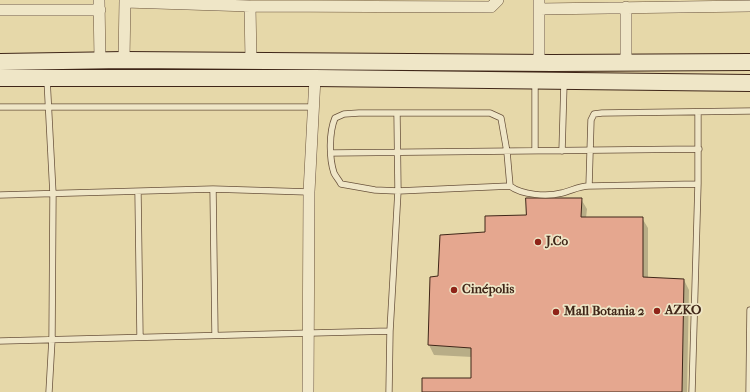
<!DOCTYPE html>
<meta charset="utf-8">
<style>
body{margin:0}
canvas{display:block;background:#e6d8a9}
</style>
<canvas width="750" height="392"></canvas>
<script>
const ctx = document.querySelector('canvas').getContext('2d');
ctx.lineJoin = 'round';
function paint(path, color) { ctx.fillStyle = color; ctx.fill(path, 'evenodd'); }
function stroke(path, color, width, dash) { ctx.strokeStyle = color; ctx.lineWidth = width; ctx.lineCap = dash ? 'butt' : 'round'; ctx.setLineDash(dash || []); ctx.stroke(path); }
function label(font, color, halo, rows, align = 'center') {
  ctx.font = font + ' "IM FELL French Canon",serif'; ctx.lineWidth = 3.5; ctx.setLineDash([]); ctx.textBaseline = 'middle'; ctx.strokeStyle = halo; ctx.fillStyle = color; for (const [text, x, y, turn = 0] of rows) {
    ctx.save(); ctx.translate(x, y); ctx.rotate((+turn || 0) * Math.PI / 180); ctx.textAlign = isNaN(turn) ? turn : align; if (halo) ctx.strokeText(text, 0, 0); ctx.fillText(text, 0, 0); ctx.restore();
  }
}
paint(new Path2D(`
 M581,199L587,209L586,218H642L648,228V278L684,280L689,290L687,392H423L472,379V357L434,355L429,345L439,277L486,233L527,216Z`), '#0003');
const building = new Path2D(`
 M526,198H582L581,217H643V277L684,279L682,392H422V378H471V348L428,345L430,277L438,276L440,235L485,232V216L526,215Z`);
paint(building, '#e5a78f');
stroke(building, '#3f2618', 1);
const service = new Path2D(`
 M47,79L53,194L52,339L49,392
 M0,107H313
 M535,150V82
 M562,151L564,83
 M331,153L699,149
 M510,186L507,152L501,118L490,113H359L344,114L335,118C329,132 329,158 334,173C336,177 339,180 341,184L375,190L398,191L510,186C522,195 547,197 562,193C571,191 579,186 589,186L698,184
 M589,186L591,120L594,114L602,113L750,111
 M213,189L215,335
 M138,192L140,336
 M0,195L213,189L309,192
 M0,341L390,331
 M389,392L390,331L398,191L397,113
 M692,392L698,184V112
 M749,392L750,310`);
const minor = new Path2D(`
 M99,0L100,60
 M125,2L250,6L491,7L498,0
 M250,6L251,61
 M539,9L750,6
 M0,10H100
 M124,60L125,0
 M539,62V0
 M626,62V7
 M308,392L309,192L315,78`);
const secondary = new Path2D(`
 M0,62L124,60L553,63L750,62
 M0,78H315L750,83`);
stroke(service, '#69523c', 7);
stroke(minor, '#69523c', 12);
stroke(secondary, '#3f2618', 18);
stroke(service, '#efe6c7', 5.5);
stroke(minor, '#efe6c7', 11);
stroke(secondary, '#efe6c7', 16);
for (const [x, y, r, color] of [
 [538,242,4,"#8f2418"],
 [454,290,4,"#8f2418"],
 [657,311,4,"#8f2418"],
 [556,312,4,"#8f2418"]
]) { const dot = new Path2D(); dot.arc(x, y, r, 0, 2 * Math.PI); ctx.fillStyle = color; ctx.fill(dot); stroke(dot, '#efe6c7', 1.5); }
label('bold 13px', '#3f2618', '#efe6c7', [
 ["J.Co",546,242],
 ["Cinépolis",462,290],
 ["AZKO",665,311],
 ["Mall Botania 2",564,312]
], 'left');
</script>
